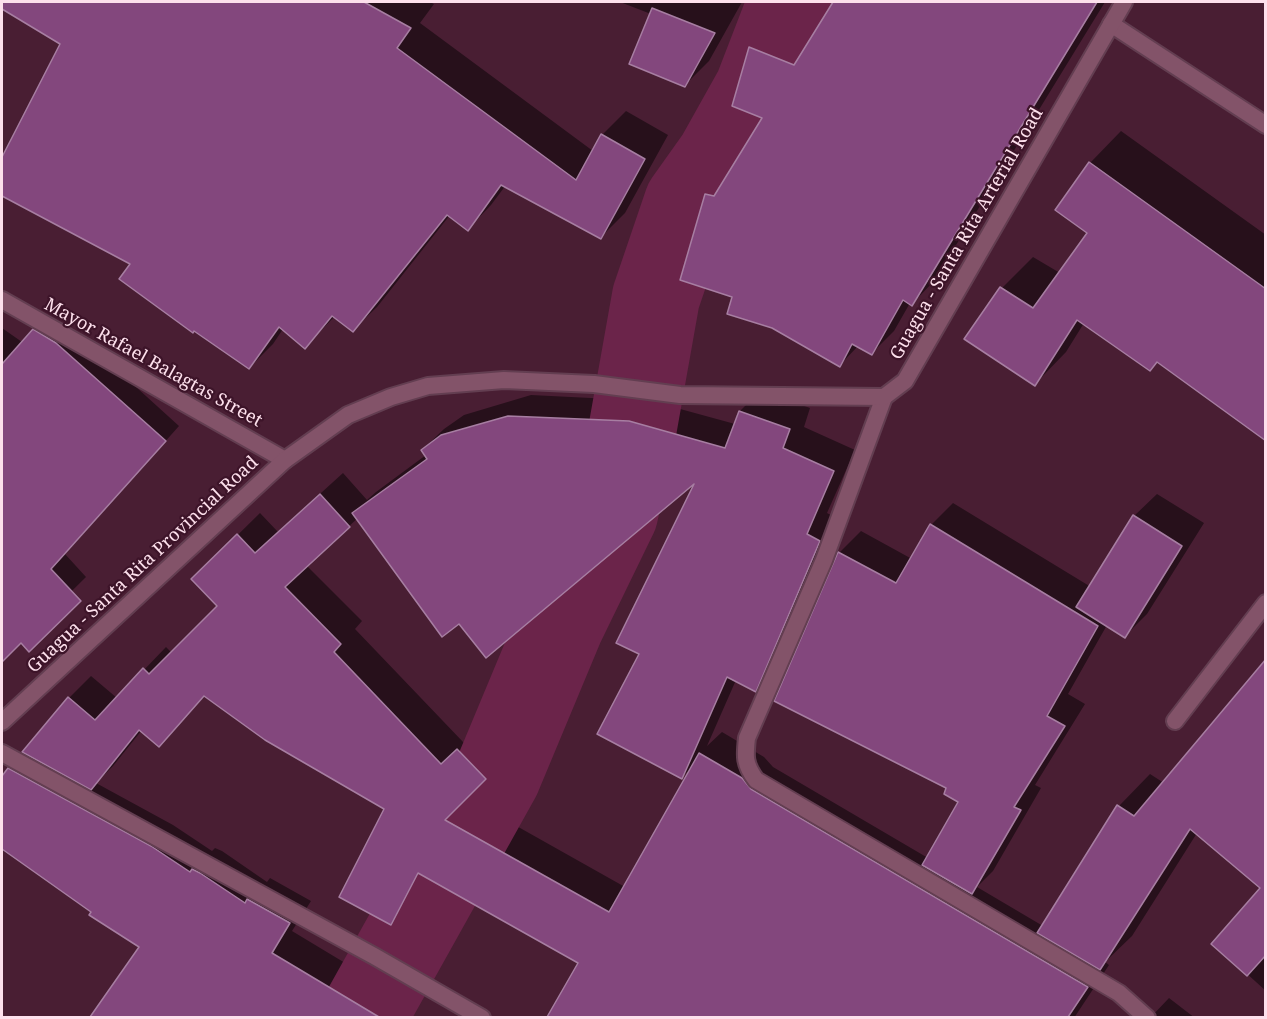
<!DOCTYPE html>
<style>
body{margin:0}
#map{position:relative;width:1267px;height:1019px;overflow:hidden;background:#491e33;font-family:"Noto Serif",serif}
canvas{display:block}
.frame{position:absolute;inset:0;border:3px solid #fde0ec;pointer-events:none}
</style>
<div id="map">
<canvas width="1267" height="1019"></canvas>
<div class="frame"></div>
</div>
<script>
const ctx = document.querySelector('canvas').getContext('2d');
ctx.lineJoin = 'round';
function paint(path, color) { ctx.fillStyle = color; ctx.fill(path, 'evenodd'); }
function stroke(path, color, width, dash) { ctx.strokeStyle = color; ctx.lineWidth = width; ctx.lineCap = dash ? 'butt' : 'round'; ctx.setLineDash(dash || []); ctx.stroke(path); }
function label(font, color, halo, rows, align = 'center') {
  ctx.font = font + ' "Noto Serif",serif'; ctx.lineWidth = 4.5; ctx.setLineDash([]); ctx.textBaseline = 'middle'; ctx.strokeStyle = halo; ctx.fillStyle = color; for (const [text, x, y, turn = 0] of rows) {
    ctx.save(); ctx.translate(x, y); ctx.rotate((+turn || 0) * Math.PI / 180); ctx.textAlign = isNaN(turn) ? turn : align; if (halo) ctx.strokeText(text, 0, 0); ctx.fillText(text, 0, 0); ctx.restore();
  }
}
paint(new Path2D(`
 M2,2H430L434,4L420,23L593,151L602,135L626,111L668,135L625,213L601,237L506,185L491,205L468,229L450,215L377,307L353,330L335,316L305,347L283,329L273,344L249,368L132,263L2,194V160L62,43L2,7Z
 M620,2H742L709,61L685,85L651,14Z
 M835,2H1105L934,281L912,304L910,303L894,331L872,353L858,346L840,365L734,296L697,228Z
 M1121,131L1266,235V439L1158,362L1150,369L1084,323L1066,352L1035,384L1002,288L1033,257L1060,273L1089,232L1090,163Z
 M49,316L71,328L179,426L65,554L86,577L2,660V328L22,342Z
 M761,390L810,408L804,427L855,450L827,513L840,520L776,669L755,690L736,680L707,746L722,732L764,757L773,767L928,858L960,802L948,787L776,701L840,552L861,531L912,559L931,525L953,503L1091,587L1134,516L1157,494L1204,523L1147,614L1125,636L1107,625L1068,694L1085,704L1035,785L1041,788L993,871L977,887L1043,926L1119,806L1150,774L1164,783L1266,661V991L1213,943L1262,887L1197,833L1132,936L1105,962L1109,965L1074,1018H562L580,963L426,876L413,901L391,923L386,809L206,695L159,745L142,730L113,766L96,783L173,825L212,851L215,848L222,851L267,882L270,878L311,901L292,931L365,975L339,1018H252L242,1011L238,1018H103L96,1013L141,946L27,864L2,849V779L26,753L24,751L69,698L91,676L117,698L166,647L172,653L219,606L193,579L260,513L278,532L343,473L367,500L376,492L426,455L422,450L444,429L464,415L531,395L651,401L735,424L740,411ZM699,478L642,654L682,777L691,768L625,887L465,797L507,756L480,728L464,743L355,629L362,621L306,565L358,518L459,622Z
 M1169,998L1195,1018H1150Z`), '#0007');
stroke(new Path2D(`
 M362,1018L497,776L560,625L614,514L632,432L656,297L688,203L720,158L758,90L792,2`), '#6b244a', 88);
const building = new Path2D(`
 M2,2H364L411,28L397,48L576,180L601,134L645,159L601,239L501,185L468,231L447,215L353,332L332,316L305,349L279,327L249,369L194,331L193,333L119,279L130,264L2,196V157L60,44L2,9Z
 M833,2H1097L912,306L903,300L872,355L852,344L840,367L772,328L727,314L732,297L680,280L705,194L714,196L762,118L732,106L749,47L794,65Z
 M652,8L715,33L685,87L629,64Z
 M1089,162L1266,289V441L1157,362L1150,371L1077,320L1035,386L964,339L1000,287L1033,308L1087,233L1055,210Z
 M33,329L56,343L166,441L51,569L81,601L29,652L21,643L2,662V364Z
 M739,411L790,429L783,448L834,471L807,534L820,541L756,692L727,677L682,779L597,734L639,654L616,643L694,484L486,658L459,624L442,637L352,513L427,459L421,450L441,435L508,416L629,421L725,448Z
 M320,494L350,527L285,587L341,644L334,652L441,764L457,749L486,779L445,820L609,912L699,753L742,778L751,789L1088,987L1068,1017H547L578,963L418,873L391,925L339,897L384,809L265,740L204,696L159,747L139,730L91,790L22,752L68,697L95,720L143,668L149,674L217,606L191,579L237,534L255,553Z
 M1133,515L1182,546L1125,638L1076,607Z
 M930,524L1098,626L1047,716L1065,726L1014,807L1021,810L972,894L922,865L958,802L944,794L946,788L774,701L838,552L896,583Z
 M1266,659V955L1247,976L1211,944L1260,888L1190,829L1100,970L1037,933L1117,805L1134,816Z
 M8,768L151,846L190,872L192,869L200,873L245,903L247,899L290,923L272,953L379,1017H90L139,947L89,915L91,912L2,849V776Z`);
paint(building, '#83477d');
stroke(building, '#a77ea2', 1.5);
const service = new Path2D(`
 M1111,24L1266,125
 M1175,721L1266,603`);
const minor = new Path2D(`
 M884,397L824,560L747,738C745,756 744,764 756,780L1119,993L1147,1018
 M2,753L374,956L482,1018`);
const tertiary = new Path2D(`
 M2,300L285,460`);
const secondary = new Path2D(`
 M2,722L285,460L348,415L391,397L428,386L504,380L594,384L680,395L884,397L905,381L1124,2`);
stroke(service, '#633e51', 20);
stroke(minor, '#633e51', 20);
stroke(tertiary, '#633e51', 20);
stroke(secondary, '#633e51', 20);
stroke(service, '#835369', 16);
stroke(minor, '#835369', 16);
stroke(tertiary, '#835369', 16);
stroke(secondary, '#835369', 16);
label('18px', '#fde0ec', '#3d1429', [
 ["Guagua - Santa Rita Arterial Road",967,234,-60],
 ["Mayor Rafael Balagtas Street",153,363,29],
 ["Guagua - Santa Rita Provincial Road",143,565,-43]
]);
</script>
